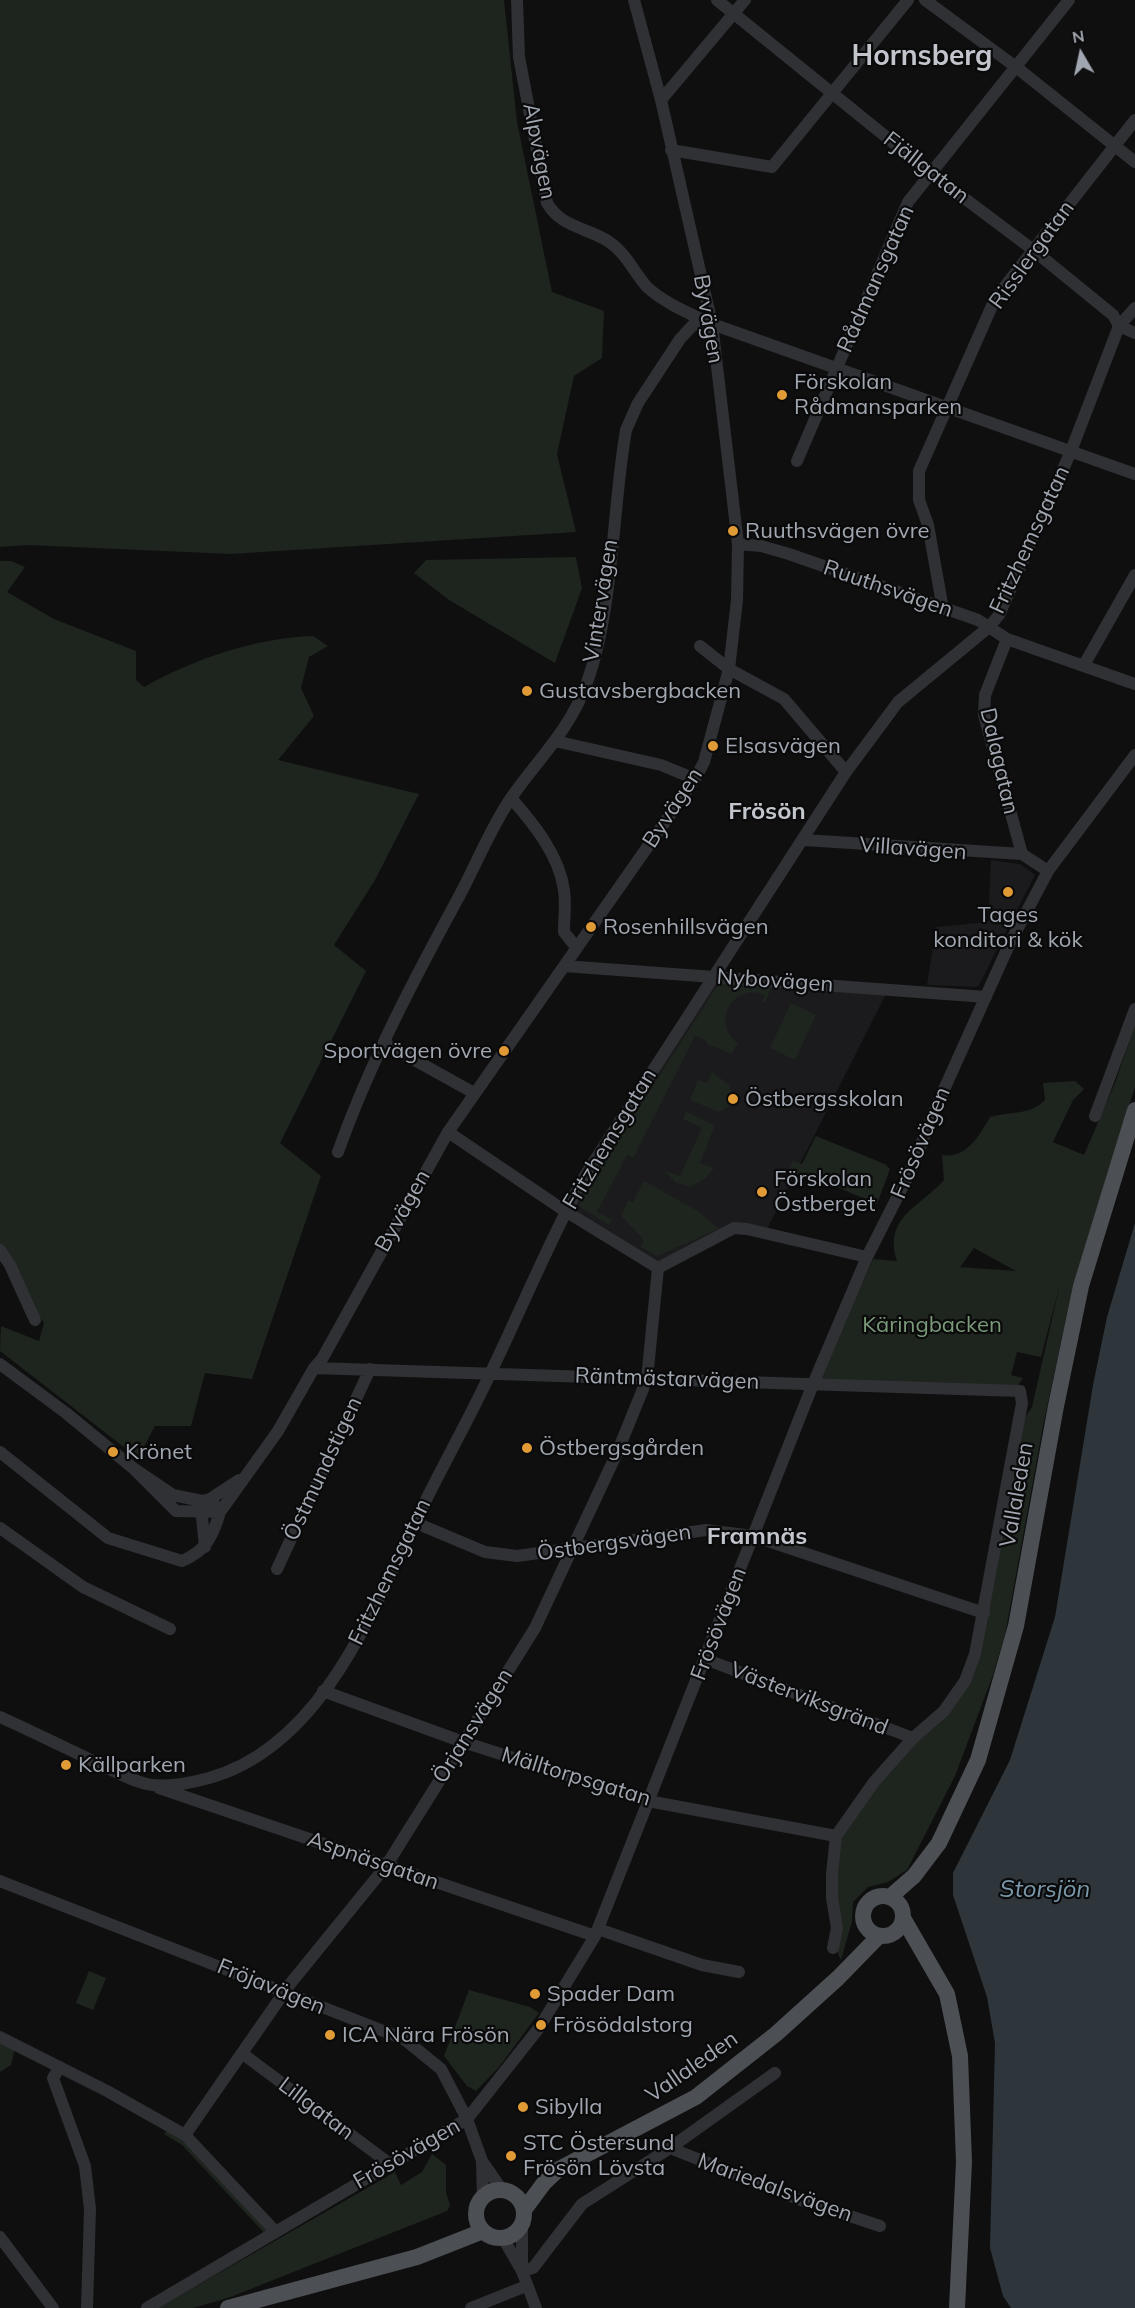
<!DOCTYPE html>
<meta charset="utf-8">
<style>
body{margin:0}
#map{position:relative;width:1135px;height:2308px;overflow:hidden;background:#0f0f10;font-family:Mulish,sans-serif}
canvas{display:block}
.north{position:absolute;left:1051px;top:24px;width:60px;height:60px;-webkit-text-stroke:4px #0a0a0b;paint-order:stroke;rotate:351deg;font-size:16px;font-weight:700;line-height:24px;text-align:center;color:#a1a7b0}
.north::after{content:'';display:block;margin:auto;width:21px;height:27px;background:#a1a7b0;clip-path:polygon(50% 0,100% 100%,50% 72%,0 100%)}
</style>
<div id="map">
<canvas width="1135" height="2308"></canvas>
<div class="north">N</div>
</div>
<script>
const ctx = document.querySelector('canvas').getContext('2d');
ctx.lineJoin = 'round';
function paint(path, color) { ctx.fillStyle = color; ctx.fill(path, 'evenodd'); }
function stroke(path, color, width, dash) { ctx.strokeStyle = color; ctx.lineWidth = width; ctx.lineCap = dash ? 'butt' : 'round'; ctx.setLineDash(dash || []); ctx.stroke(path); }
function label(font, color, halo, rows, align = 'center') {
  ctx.font = font + ' Mulish,sans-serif'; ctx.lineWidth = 4.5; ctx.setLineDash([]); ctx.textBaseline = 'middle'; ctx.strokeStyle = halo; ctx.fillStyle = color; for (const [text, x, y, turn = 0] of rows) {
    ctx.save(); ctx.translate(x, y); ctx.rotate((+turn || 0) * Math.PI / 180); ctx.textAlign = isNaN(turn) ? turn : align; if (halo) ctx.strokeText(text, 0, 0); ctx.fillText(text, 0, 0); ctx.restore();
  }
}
paint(new Path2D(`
 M991,860L1020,864L1035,875L978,987L927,985L936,927L988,922Z
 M713,977L888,990L765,1233L747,1229L664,1266L565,1211Z`), '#1b1b1d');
paint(new Path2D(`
 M0,0H504L517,122L552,292L604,311L602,358L574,376L557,454L576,532L231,554L28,545L0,547Z
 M576,557L582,588L555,663L449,600L414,573L426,560Z
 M0,561H11L25,567L7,592L54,619L136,651V680L144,687C194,659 255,638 313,636L328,646L309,657L301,688L314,716L278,760L419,794L375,880L334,945L366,971L280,1143L321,1176L252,1379L205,1373L191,1426H155L138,1458L0,1351L1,1326L39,1341L44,1323L0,1258Z
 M719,983L772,986L765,1003L762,1002L765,995C733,982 710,1023 738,1043L732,1054L707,1044V1041L695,1036L633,1158L627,1155L597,1212L612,1220L609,1225L580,1207V1199Z
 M791,1003L816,1015L795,1060L770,1048Z
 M1135,1025V1087L1073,1286L1043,1426L1005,1635L993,1675L955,1776L907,1870L888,1882L868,1887L853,1902L852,1922L841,1960L838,1954L835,1899L841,1838L879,1783L970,1679L1025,1417L1032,1407L1060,1284L1041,1357L1017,1352L1011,1375L1023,1378L1016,1388L819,1381L873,1259L897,1261C883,1217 920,1207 944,1180L942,1155C966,1159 980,1135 990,1117C1012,1111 1031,1115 1045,1100L1043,1083L1075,1081L1084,1089L1073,1100L1053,1142L1084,1155L1115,1083ZM974,1248L1016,1271L960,1267Z
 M712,1072L729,1085L734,1097L731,1105L719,1112L690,1100L698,1080L707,1083Z
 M686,1112L715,1125L700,1163L714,1168L706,1178L690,1187L675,1182L665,1171L680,1176L702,1128L683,1119Z
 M816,1136L885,1164L890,1169L877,1204L825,1182L823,1185L788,1171L793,1161L802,1164Z
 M644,1181L698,1211L719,1229L657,1256L641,1247L644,1240L621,1216L628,1201L633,1202Z
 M89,1971L106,1978L93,2010L76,2003Z
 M469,1990L530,2007L539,2013L499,2067L476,2091L467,2086L444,2056Z
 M0,2040L15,2048L11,2065L0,2072Z
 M169,2127L275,2231L267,2236L182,2145L164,2134Z
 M432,2154L446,2165V2193L450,2205L447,2211L228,2298L193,2308H158L395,2172L401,2185L422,2172Z`), '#1e241e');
paint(new Path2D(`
 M1135,1223V2308H1011L1003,2296L990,2248L995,2043L987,1997L953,1895V1873L1010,1760L1055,1617L1093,1385L1107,1317Z`), '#2e363c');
stroke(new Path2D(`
 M517,0L519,57L547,203C561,227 585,227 608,241C625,252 634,272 647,287C664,303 691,314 712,324L1135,474
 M717,0L932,174L1032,249L1113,315L1119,326L1135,333
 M925,0L1016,67L1135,162
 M661,100L745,0
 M671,150L772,167L908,0
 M797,461L908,202L1069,0
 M738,544L761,546L789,554L978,620L1007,639L1135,684
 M943,609L928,525L919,500V471L995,299L1135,120
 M1007,639L985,695L984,715L1022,854L1048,871
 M700,646L729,669L784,699L846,772
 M1084,665L1135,575
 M555,741L661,765L695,779
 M511,798C534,824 559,855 564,890C566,904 564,918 564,932L576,947
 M804,840L1022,854
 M564,966L986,997
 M384,1043L474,1093
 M1095,1116L1135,1009
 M448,1132L565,1211L658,1268L734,1228L747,1229L867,1257
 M338,1152C369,1065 412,983 456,902C475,868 489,830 511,798C538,759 569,731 586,685C614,610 612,510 626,430L638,403L680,339L693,325L712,324
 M0,1250L10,1265L35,1320
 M0,1364L66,1413L133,1468L173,1495L202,1501L210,1499L239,1480
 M314,1368L1020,1391L1022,1403L975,1654L965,1681L944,1711L913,1738L874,1782L836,1836L832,1874V1898L837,1928L833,1948
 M0,1452L108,1538L182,1561C206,1551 213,1536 220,1512L210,1499
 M133,1468L176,1511L220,1512L278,1431L314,1368L322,1359L448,1132L695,779L704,762L729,669L737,600L738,544L712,324L661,100L634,0
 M201,1507L205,1547
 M416,1523L485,1552L517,1556L706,1530L753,1536L984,1613
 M0,1528L83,1587L170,1629
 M277,1569L370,1369
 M705,1659L913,1738
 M323,1691L463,1742L648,1801L836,1836
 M0,1717C33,1732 66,1748 99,1764C115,1771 135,1783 153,1785C172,1787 191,1783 209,1778C329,1745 380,1591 430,1492C450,1452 472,1413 491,1372C523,1306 550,1238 586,1174L846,772L898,702L989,627L999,615L1071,451L1119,326L1135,308
 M159,1788L595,1936
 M0,1881L404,2039L441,2069L467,2119L482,2161L502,2190
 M598,1929L702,1965L739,1972
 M0,2037L107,2091L185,2135L275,2231
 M243,2054L390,2164
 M60,2067L53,2078L85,2166L90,2209L87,2308
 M185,2135L290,1984L386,1866L535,1628L617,1453L647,1379L658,1268
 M670,2148L798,2199L880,2226
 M482,2163L483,2197
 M522,2226V2267
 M0,2237L53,2308
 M503,2238L522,2271L536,2308
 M522,2271L533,2268L582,2204L670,2148L775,2073
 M147,2308L467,2119L539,2028L595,1936L813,1384L867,1257L911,1170L933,1114L1009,945L1048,871L1135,755
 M471,2308L526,2286`), '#303135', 12);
stroke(new Path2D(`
 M863 1916a20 20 0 1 1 40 0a20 20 0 1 1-40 0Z
 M890,1897L914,1876L939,1843L978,1760L1016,1626L1056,1406L1081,1286L1135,1110
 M903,1918L947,1994L960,2056L964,2162L957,2308
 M476 2214a24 24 0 1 1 48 0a24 24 0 1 1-48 0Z
 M524,2210L544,2183L559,2169L696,2097L776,2034L838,1978L879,1936
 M228,2308L417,2257L483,2231`), '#4c4f53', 16);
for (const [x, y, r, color] of [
 [782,395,6,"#e09a36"],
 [733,531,6,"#e09a36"],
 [527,691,6,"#e09a36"],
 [713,746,6,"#e09a36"],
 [1008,892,6,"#e09a36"],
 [591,927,6,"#e09a36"],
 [504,1051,6,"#e09a36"],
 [733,1099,6,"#e09a36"],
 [762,1192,6,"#e09a36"],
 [527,1448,6,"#e09a36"],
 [113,1452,6,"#e09a36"],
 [66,1765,6,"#e09a36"],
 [535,1994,6,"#e09a36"],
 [541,2025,6,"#e09a36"],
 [330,2035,6,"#e09a36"],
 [523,2107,6,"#e09a36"],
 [511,2156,6,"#e09a36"]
]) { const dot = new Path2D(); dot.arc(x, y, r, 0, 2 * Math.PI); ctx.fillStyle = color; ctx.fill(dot); stroke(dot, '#0a0a0b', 2); }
label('22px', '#a1a7b0', '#0a0a0b', [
 ["Alpvägen",539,151,79],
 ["Fjällgatan",926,168,38],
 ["Risslergatan",1032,255,-54],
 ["Rådmansgatan",876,279,-66],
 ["Byvägen",708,319,80],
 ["Fritzhemsgatan",1030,540,-65],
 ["Ruuthsvägen",888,589,19],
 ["Vintervägen",601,601,-81],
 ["Dalagatan",999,761,77],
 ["Byvägen",673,808,-57],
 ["Villavägen",913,849,4],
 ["Nybovägen",775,981,4],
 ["Fritzhemsgatan",610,1139,-59],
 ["Frösövägen",921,1143,-67],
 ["Byvägen",403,1211,-61],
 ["Räntmästarvägen",667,1379,2],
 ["Östmundstigen",323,1469,-65],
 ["Vallaleden",1017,1495,-80],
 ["Östbergsvägen",614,1543,-8],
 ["Fritzhemsgatan",390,1572,-64],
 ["Frösövägen",719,1624,-69],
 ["Västerviksgränd",809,1699,21],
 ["Örjansvägen",473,1726,-58],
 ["Mälltorpsgatan",576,1777,17],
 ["Aspnäsgatan",373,1861,19],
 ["Fröjavägen",271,1987,22],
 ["Vallaleden",692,2067,-35],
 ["Lillgatan",316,2109,37],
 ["Frösövägen",407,2154,-30],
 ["Mariedalsvägen",775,2188,20]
]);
label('22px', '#a1a7b0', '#0a0a0b', [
 ["Förskolan",794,382],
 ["Rådmansparken",794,407],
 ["Ruuthsvägen övre",745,531],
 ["Gustavsbergbacken",539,691],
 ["Elsasvägen",725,746],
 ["Tages",1008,915,"center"],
 ["konditori & kök",1008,940,"center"],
 ["Rosenhillsvägen",603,927],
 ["Sportvägen övre",492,1051,"right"],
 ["Östbergsskolan",745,1099],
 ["Förskolan",774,1179],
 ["Östberget",774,1204],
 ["Östbergsgården",539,1448],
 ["Krönet",125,1452],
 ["Källparken",78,1765],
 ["Spader Dam",547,1994],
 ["Frösödalstorg",553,2025],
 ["ICA Nära Frösön",342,2035],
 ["Sibylla",535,2107],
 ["STC Östersund",523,2143],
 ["Frösön Lövsta",523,2168]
], 'left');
label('22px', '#7a9a79', '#0a0a0b', [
 ["Käringbacken",932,1325]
]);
label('bold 24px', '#c2c5cc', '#0a0a0b', [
 ["Frösön",767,812],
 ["Framnäs",757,1537]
]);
label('italic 24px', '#7a97a9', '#0a0a0b', [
 ["Storsjön",1045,1890]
]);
label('bold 28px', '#c2c5cc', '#0a0a0b', [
 ["Hornsberg",922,57]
]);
</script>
